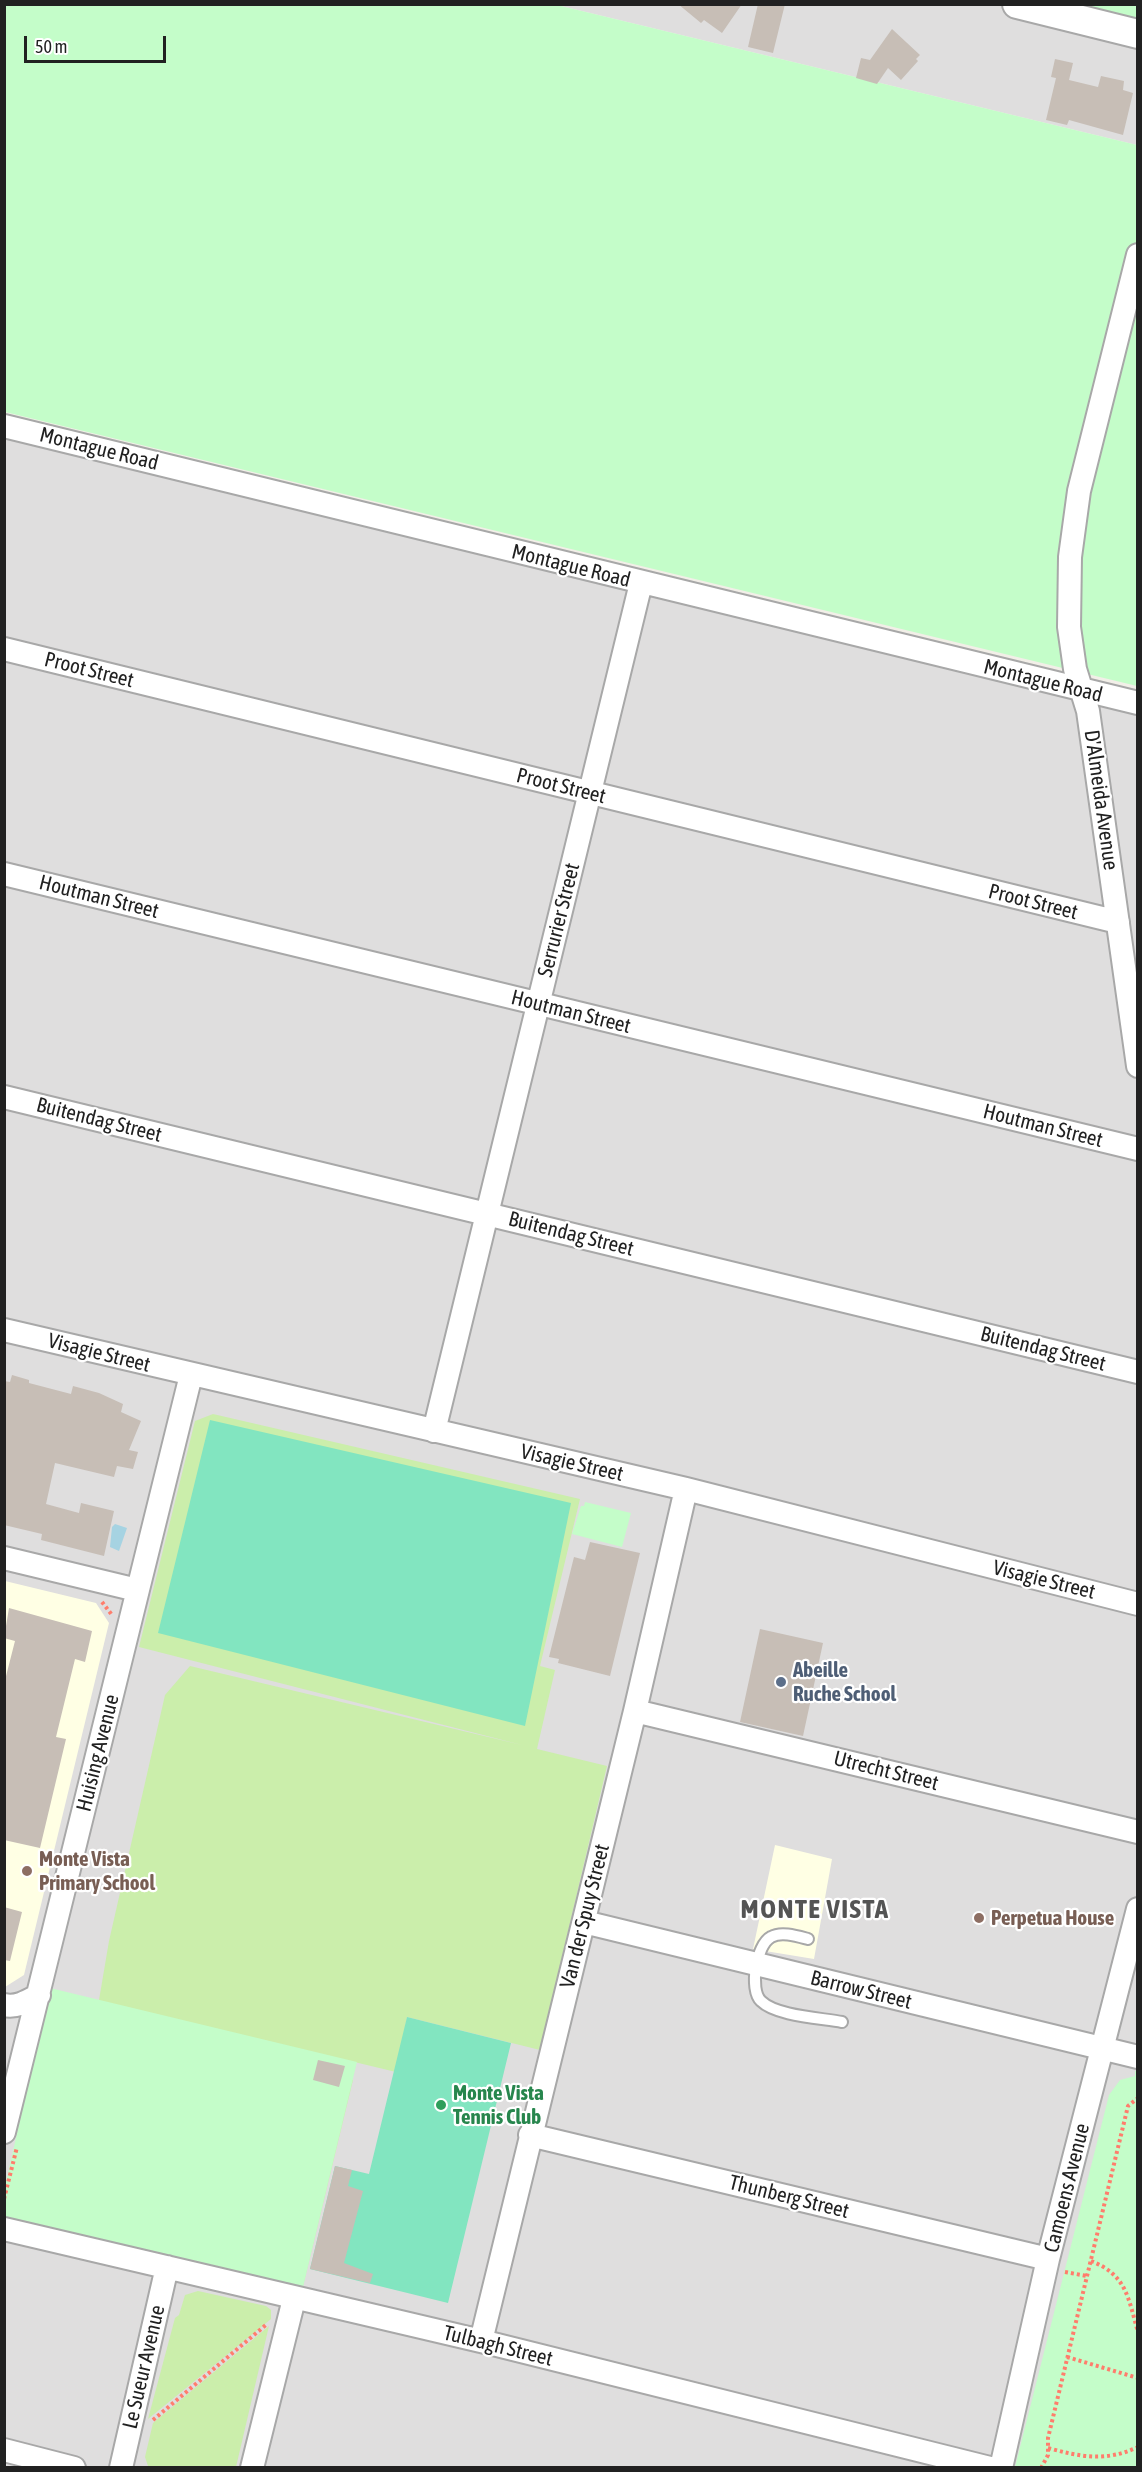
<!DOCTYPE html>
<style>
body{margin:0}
#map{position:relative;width:1142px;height:2472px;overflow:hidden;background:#f2efe8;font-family:"Asap Condensed",sans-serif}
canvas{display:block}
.frame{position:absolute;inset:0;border:6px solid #212121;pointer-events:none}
.scale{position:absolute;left:24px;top:36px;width:142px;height:27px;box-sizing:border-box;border:3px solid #212121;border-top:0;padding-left:8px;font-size:18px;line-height:21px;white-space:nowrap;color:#212121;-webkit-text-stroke:4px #fff;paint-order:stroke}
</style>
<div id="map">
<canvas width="1142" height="2472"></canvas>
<div class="frame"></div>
<div class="scale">50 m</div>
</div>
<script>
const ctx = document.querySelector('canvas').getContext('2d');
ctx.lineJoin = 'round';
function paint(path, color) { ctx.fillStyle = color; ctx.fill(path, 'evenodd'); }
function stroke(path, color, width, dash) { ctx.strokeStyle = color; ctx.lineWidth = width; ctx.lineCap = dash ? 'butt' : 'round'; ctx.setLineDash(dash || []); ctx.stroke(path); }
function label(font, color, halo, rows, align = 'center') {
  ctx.font = font + ' "Asap Condensed",sans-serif'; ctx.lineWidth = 4.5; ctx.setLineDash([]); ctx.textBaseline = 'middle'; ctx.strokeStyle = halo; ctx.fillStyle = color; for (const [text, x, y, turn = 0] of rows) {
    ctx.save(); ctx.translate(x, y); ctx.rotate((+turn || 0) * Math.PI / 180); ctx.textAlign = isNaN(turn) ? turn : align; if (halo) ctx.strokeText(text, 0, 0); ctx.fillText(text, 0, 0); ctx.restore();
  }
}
paint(new Path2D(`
 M557,5H1137V145Z
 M5,429L1137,704V2467L5,2468Z`), '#dfdede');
paint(new Path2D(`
 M5,1581L96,1603L109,1623L24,1975L5,1987Z
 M775,1845L832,1859L814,1959L753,1949Z`), '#ffffe4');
paint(new Path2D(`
 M213,1414L580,1499L540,1666L555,1670L537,1749L607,1766L540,2050L407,2017L396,2072L346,2060L342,2077L353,2080L303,2286L99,2000L109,1941L165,1695L190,1666L522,1745L139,1647L195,1421Z
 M198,2291L266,2306L271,2310V2319L148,2419L175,2318L179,2315L185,2295Z
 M269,2326L236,2467L148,2466L145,2457L153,2423Z`), '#cbeeab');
paint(new Path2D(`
 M5,5H557L1137,145V686L5,412Z
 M1079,5H1137V20L1082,7Z
 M585,1502L631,1513L622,1547L572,1534L581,1506H584Z
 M50,1988L357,2062L302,2291L5,2220V2186Z
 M1135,2071H1138L1137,2467H1015L1109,2095L1120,2080L1135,2076Z`), '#c4fdc9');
paint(new Path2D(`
 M210,1420L571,1503L525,1726L158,1633Z
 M407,2017L511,2043L448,2303L310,2269L335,2166L369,2174Z`), '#82e5c0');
paint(new Path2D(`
 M115,1524L127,1528L119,1551L110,1547L112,1527Z`), '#a6d3e2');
paint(new Path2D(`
 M678,4H742L722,33L704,20L701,23Z
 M758,4H785L773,53L748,47Z
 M892,29L920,55L916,59L918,61L901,80L888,68L877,84L856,78L861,58L870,60Z
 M1055,59L1073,63L1069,80L1098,87L1101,76L1124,81L1123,90L1133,93L1123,135L1069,120L1067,125L1046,120L1056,78L1051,77Z
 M12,1375L29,1380V1383L71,1394L73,1386L99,1393L123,1404L121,1412L141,1421L129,1450L138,1452L133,1469L117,1466L114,1477L55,1463L46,1504L79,1513L81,1503L114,1511L104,1556L41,1540L42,1534L4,1525V1381L10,1382Z
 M590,1542L640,1553L610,1676L558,1663L559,1659L549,1657L574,1557L585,1560Z
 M9,1608L92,1631L85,1662L75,1659L56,1737L66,1739L40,1848L4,1840V1684L15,1641L4,1638Z
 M760,1629L823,1643L803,1736L740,1722Z
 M4,1907L22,1912L10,1961L4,1960Z
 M318,2060L345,2066L339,2087L313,2080Z
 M335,2166L352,2170L348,2186L363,2191L344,2263L373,2274L370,2283L310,2269Z`), '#c7beb6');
const service = new Path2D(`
 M808,1939C797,1936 781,1931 771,1937C756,1945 749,1990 761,2001C776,2016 821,2018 842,2022`);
const minor = new Path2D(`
 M1138,255L1079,491L1070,557L1069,627L1075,669L1088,711L1138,1066
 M4,426L1138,703
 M4,649L1118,922
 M4,874L1138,1149
 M4,1097L1138,1372
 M4,1330L686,1489L1138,1604
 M434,1431L641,583
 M4,1558L137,1590
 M635,1711L1138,1832
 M584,1922L1138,2057
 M4,2005C17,2008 28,2001 39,1995
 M4,2132L191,1375
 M530,2135L1048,2259
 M4,2229L481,2341L990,2468
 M481,2341L635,1711L686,1489
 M4,2450L74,2468
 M121,2468L167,2267
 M252,2468L294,2299
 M1001,2468L1048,2259L1138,1909`);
const tertiary = new Path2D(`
 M1017,4L1138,34`);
stroke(service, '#a8a8a8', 14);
stroke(minor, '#a8a8a8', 26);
stroke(tertiary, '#a8a8a8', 32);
stroke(new Path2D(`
 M102,1602L112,1615
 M4,2199L17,2147
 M1091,2261C1127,2275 1128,2298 1138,2332
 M1065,2272L1087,2276
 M1067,2357L1138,2378
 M153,2420L267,2324
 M1048,2448C1081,2457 1106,2462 1138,2447
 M1041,2468L1048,2455V2438L1128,2106L1138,2098`), '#ff7d6c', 4, [3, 3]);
stroke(service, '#fff', 10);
stroke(minor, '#fff', 22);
stroke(tertiary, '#fff', 28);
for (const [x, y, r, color] of [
 [781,1682,6,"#5c6f8a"],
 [27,1871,6,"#8d6e63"],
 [979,1918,6,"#8d6e63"],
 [441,2105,6,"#2e9e5b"]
]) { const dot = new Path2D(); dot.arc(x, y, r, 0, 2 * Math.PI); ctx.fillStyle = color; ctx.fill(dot); stroke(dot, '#fff', 2); }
label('21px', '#212121', '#fff', [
 ["Montague Road",99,449,14],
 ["Montague Road",571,566,14],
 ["Proot Street",89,670,14],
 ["Montague Road",1043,681,14],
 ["Proot Street",561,786,14],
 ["D'Almeida Avenue",1101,800,82],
 ["Houtman Street",99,897,14],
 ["Proot Street",1033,902,14],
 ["Serrurier Street",559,920,-76],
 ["Houtman Street",571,1012,14],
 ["Buitendag Street",99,1120,14],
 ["Houtman Street",1043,1126,14],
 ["Buitendag Street",571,1234,14],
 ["Buitendag Street",1043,1349,14],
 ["Visagie Street",99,1353,14],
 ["Visagie Street",572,1463,13],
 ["Visagie Street",1044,1580,14],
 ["Huising Avenue",98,1753,-76],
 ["Utrecht Street",886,1771,14],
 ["Van der Spuy Street",585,1916,-76],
 ["Barrow Street",861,1990,14],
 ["Camoens Avenue",1067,2188,-76],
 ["Thunberg Street",789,2197,14],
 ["Tulbagh Street",498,2346,14],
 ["Le Sueur Avenue",144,2367,-77]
]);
label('bold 21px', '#4e5e75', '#fff', [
 ["Abeille",793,1670],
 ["Ruche School",793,1694]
], 'left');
label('bold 21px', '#785e54', '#fff', [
 ["Monte Vista",39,1859],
 ["Primary School",39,1883],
 ["Perpetua House",991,1918]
], 'left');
label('bold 21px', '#27864d', '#fff', [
 ["Monte Vista",453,2093],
 ["Tennis Club",453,2117]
], 'left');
ctx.letterSpacing = '1.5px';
label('bold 27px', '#545454', '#fff', [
 ["MONTE VISTA",815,1909]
]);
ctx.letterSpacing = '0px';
</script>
